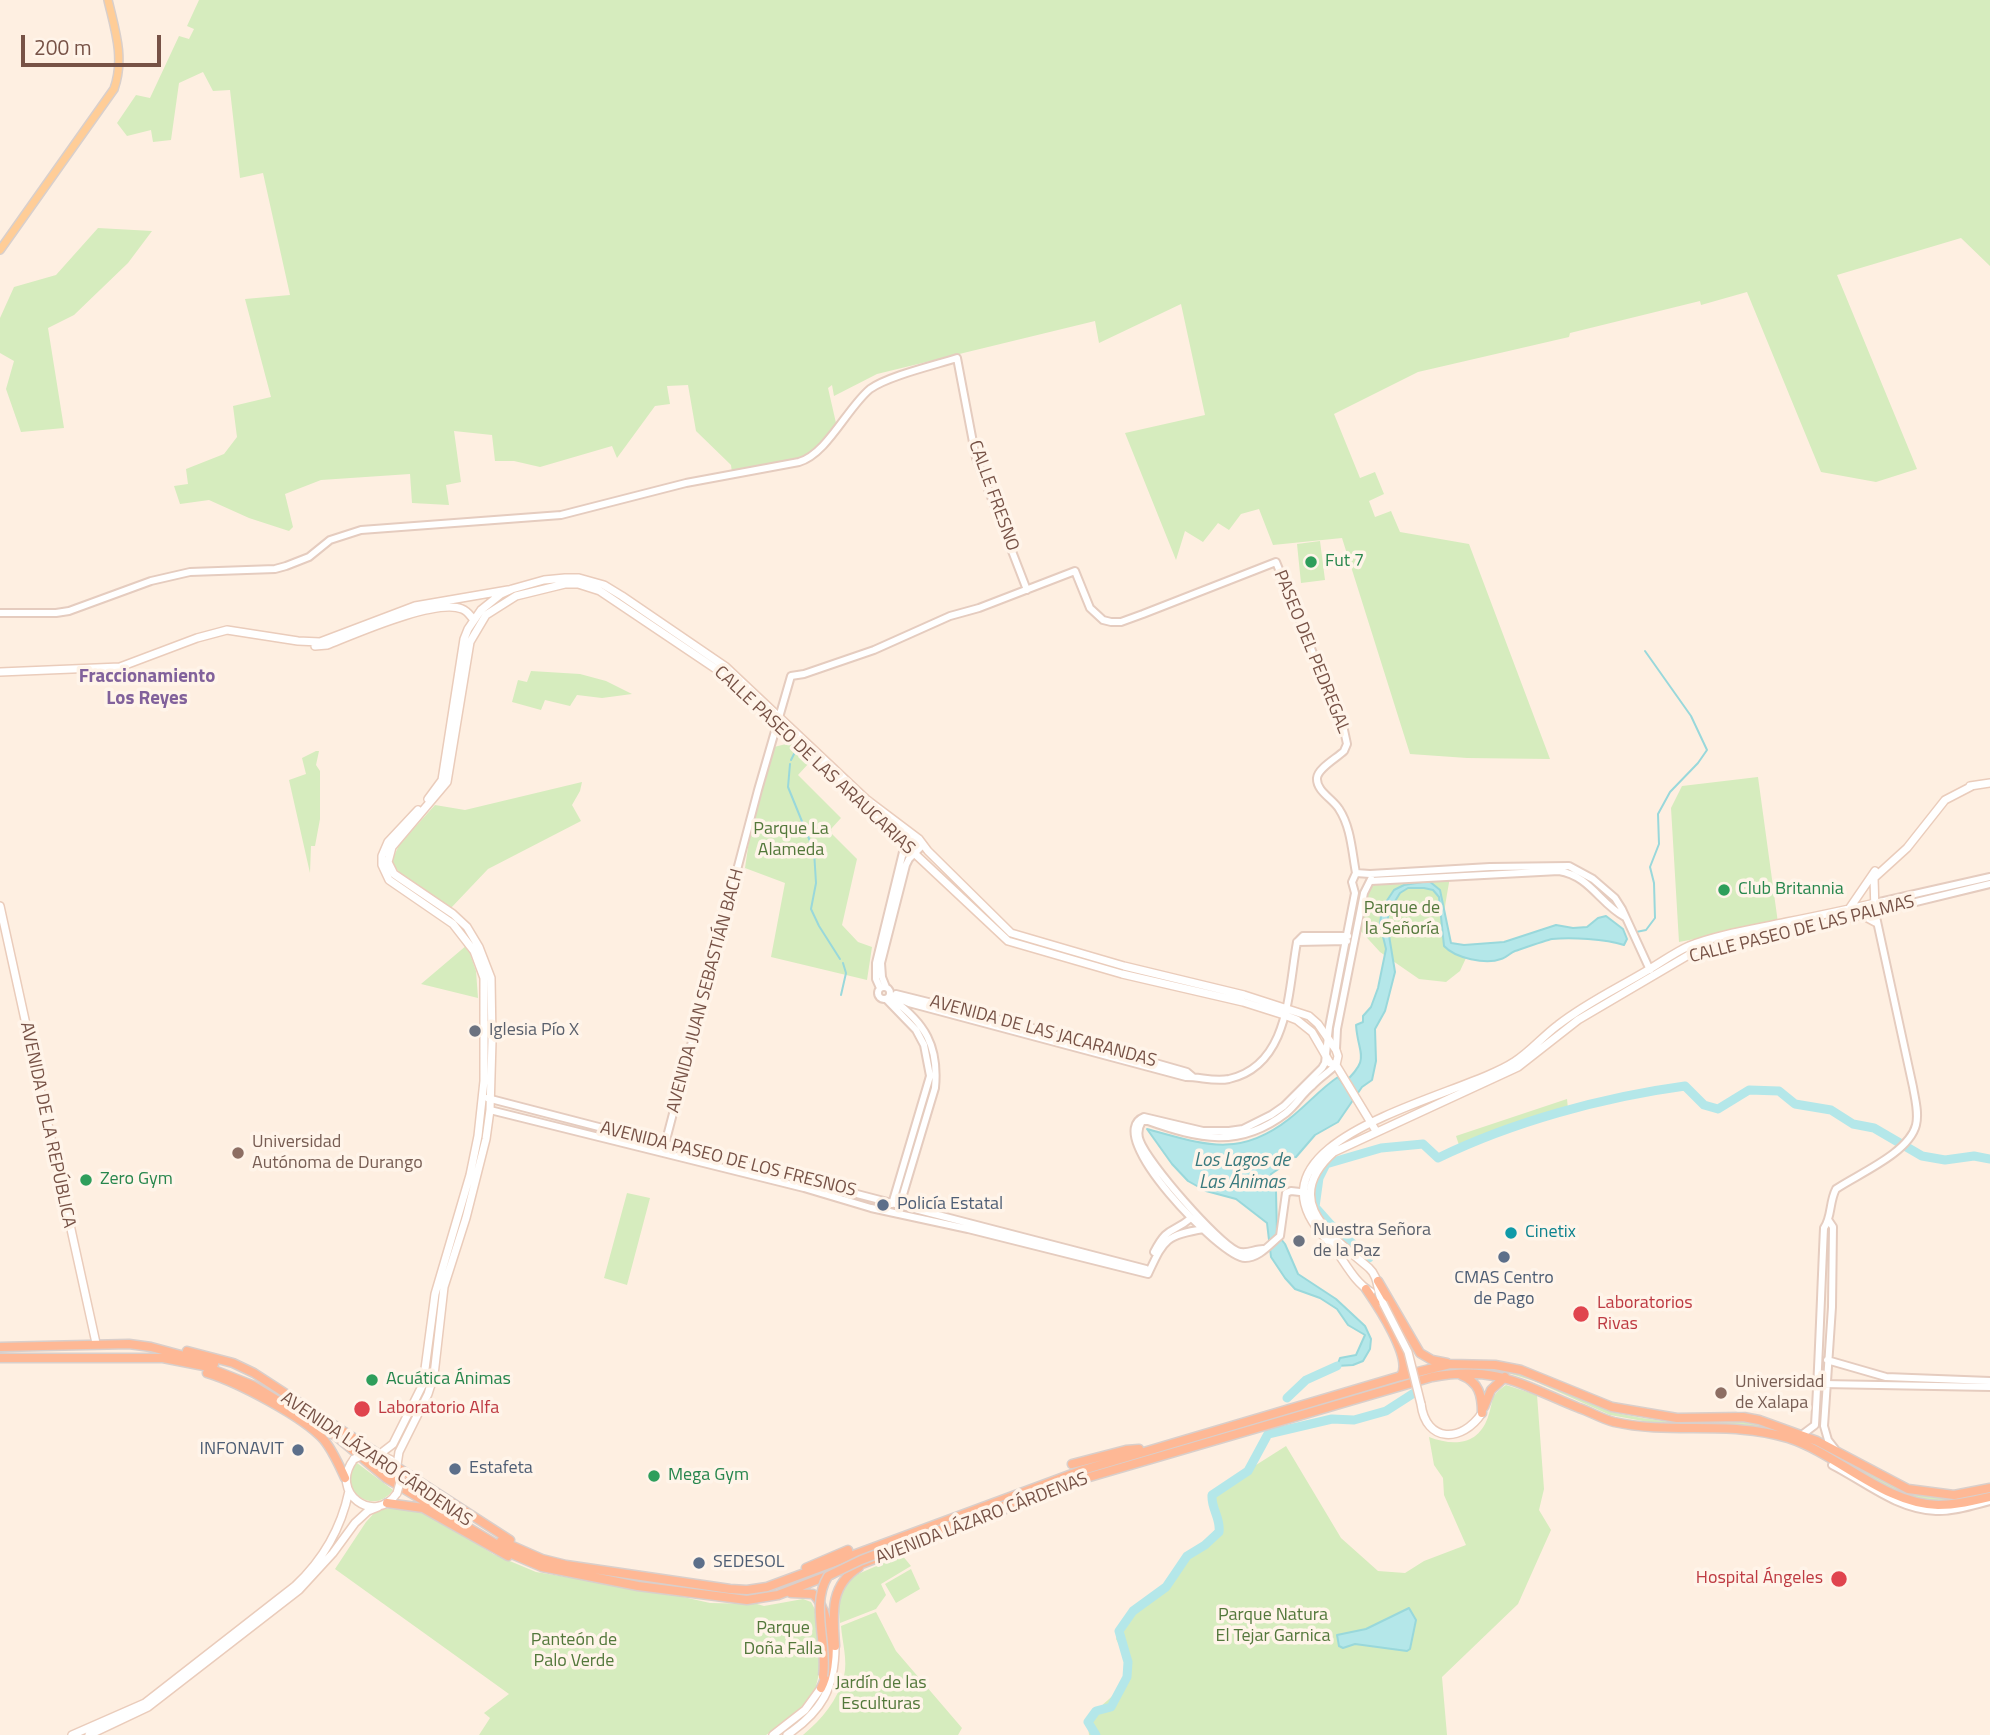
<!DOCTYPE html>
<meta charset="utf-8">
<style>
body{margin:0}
#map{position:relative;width:1990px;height:1735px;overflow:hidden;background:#feefe1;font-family:"Titillium Web",sans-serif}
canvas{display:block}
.scale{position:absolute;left:21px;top:35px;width:140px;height:32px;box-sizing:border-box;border:4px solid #775246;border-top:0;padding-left:9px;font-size:21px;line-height:24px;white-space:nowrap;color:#775246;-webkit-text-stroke:5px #fff4e9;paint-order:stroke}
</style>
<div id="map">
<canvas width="1990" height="1735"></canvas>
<div class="scale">200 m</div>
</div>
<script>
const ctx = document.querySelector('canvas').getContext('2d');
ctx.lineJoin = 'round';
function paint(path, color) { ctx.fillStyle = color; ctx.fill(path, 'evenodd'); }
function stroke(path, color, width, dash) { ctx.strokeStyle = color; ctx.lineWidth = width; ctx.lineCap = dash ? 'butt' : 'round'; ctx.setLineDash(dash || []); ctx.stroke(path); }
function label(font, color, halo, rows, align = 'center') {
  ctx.font = font + ' "Titillium Web",sans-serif'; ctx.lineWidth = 7; ctx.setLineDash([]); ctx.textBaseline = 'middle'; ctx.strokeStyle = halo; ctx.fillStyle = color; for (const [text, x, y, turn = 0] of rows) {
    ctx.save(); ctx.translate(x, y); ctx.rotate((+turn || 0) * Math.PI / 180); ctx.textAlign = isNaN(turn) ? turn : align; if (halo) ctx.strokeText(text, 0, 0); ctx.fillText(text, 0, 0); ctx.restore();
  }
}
paint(new Path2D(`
 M199,0H1990V266L1961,238L1837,275L1917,469L1876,482L1821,472L1747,292L1701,305L1700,301L1570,333L1569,337L1418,372L1334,414L1360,478L1375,472L1384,494L1369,501L1375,517L1391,511L1400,532L1469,544L1550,759L1467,758L1410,754L1342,538L1273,545L1259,509L1241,514L1229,530L1218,523L1203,542L1185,531L1176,560L1125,433L1205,415L1181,304L1099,343L1095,321L877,374L834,396L832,385L828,388L836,423L809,456L732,473L731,465L696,431L688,385L667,386L670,404L655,406L617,458L612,446L540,467L514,461H495L492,435L454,431L461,482L446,485L449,505L412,503L410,474L321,480L285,494L293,527L289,531L249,518L209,500L180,504L174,486L188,484L186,469L224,454L237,437L233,406L271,397L245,299L290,295L263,173L240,178L230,90L213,91L203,72L179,83L171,140L153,142L151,130L127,136L117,123L136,95L150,98L179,36L189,39L194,29L187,26Z
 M98,228L152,231L128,263L74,315L48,328L64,428L21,432L6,389L14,361L0,353V318L14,287L56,275Z
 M1320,541L1325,580L1301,583L1297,544Z
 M531,671L580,674L606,681L632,694L602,698L577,695L570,706L545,700L541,710L512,702L518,680L527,682Z
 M790,743L809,763L798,775L841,818L831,829L832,834L857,859L842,925L858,942L872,947L867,980L771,957L785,883L745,868L751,827L770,748Z
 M316,751H319L316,765L320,771V819L315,846H311L310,873L289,780L306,774L302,758Z
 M1758,777L1778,923L1679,942L1671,808L1682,786Z
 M582,782L580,791L572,805L581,821L488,869L450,909L414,888L391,863L399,845L435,805L465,810Z
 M1450,877C1446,901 1441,922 1444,946L1459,956L1466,958L1460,971L1446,982L1419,979L1380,952L1359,929L1363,909L1372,883Z
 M467,945L476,971L478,998L421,984Z
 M1567,1099L1568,1109L1459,1145L1456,1136Z
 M627,1193L650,1198L627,1285L604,1278Z
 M1452,1366H1498L1536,1378L1611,1412L1642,1418L1677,1423L1743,1422L1800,1434L1883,1478L1936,1496L1990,1488V1494L1935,1503L1911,1498L1792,1438L1676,1427L1610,1415L1534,1381L1498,1370L1477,1368L1452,1370L1414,1379L1413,1374Z
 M1506,1385L1537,1395L1544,1489L1539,1510L1551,1530L1518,1604L1442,1677L1447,1735H1089C1086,1702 1133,1695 1128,1665C1127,1656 1120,1647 1116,1639C1123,1614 1149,1601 1167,1584C1176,1574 1181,1562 1190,1553C1199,1544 1209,1537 1218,1527L1212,1501L1226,1484L1286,1446L1341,1538L1378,1571L1405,1573L1424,1561L1466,1545L1444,1495L1443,1478L1434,1465L1429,1437C1453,1446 1478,1446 1488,1417C1494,1401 1489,1396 1506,1385Z
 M357,1463L393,1490C373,1518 334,1488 357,1463Z
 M404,1507L415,1508L435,1517L493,1554L536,1572L670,1594L710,1603L757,1604L764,1606L803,1599L811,1602L818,1615L821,1666L815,1690L791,1720L766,1735H479L490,1718L484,1713L509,1694L335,1569L366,1522L377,1510Z
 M902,1555L911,1566L881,1584L886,1595L876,1609L840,1623L838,1601L841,1585L858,1574Z
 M911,1569L920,1589L896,1603L885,1584Z
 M876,1612L896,1651L962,1728L958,1735H803C822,1719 838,1700 844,1676C848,1661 842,1641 841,1626Z`), '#d6ecbe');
const water = new Path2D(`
 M1429,881L1440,890L1451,943L1464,945L1504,942L1556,925L1573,928L1587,927L1598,918L1606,916L1623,929L1627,939L1624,945C1605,939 1571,937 1552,939C1547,940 1521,949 1515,951C1510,953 1506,958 1501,959C1486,965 1455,958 1444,946L1439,897L1433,890L1424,888H1408L1400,893L1389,911L1387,923L1395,972L1385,1011L1375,1029L1376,1061L1372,1080L1362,1087L1338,1122L1315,1135L1296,1157L1286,1158L1283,1166L1271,1174L1276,1192L1277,1234L1285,1244L1298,1274L1336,1299L1365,1326L1371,1339L1370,1349L1363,1361L1353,1365L1337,1366L1340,1358L1356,1355L1365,1335L1348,1325L1337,1309L1320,1298L1295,1289L1285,1278L1271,1257L1267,1223L1236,1199L1206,1191L1188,1181L1172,1164L1147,1129C1203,1144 1238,1159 1289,1119C1306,1106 1320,1089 1338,1077L1343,1084C1372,1057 1358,1056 1356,1025L1363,1022V1016L1371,1007L1378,988L1386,949L1380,924L1382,908L1394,890L1404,885Z
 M1409,1608L1416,1620L1410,1649L1407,1651L1355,1644L1343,1648L1339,1646L1337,1635L1366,1629Z`);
paint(water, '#b4e7e9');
stroke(water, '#99d8db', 2);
stroke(new Path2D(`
 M791,760L795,752
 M790,764L788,787L814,851L816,883L811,909L819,926L840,959
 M1636,932L1646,930L1655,918L1654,883L1650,867L1659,844L1658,814L1670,792L1698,763L1707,750L1691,716L1645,651
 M841,995L846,973L843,963`), '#99d8db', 2);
stroke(new Path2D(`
 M1369,1258L1331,1225L1315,1207L1319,1178L1326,1164L1381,1148L1423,1144L1438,1158C1512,1122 1603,1097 1685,1086L1704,1105L1718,1109L1749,1090L1779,1091L1795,1104L1831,1110L1853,1124L1874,1128L1922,1156L1945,1160L1974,1156L1990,1159
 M1287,1398L1306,1380L1337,1366
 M1096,1735L1088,1722L1096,1711L1111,1707L1127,1677L1128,1662L1119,1631L1133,1611L1166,1587L1187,1556L1205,1545L1219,1532C1221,1518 1211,1509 1212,1495L1248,1471L1268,1434L1332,1419L1354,1420L1386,1411L1414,1393`), '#b4e7e9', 9);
const tertiary = new Path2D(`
 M0,613H56L69,611L151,581L190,572L275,569L286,566L309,557L330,540L361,530L561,515L686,483L799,462C827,454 847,408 870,389C888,376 935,365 957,358L976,458L1027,590
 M1356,873L1370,874L1490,867L1569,866L1593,879L1615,898L1622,909L1650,970
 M1371,881L1559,871C1590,876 1600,904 1625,917
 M1875,903L1990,877
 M1297,942L1303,936H1348
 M1297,942L1347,941
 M878 993a6 6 0 1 1 12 0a6 6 0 1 1-12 0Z
 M886,987L882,977L881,963L906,865L909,859L923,845
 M880,988L876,979V963L903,852L914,836
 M896,994L1025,1026L1187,1072L1193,1077
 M891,995L909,1003L1186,1077C1201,1077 1214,1082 1229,1079C1290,1065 1288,990 1297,942
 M886,999L916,1030L924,1045L930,1076L892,1204
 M892,999C925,1023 939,1046 935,1088L899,1208
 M1336,1049L1337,1029L1364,893L1371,879
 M487,1098L1146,1269
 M490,1110L804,1188L871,1208L968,1229L1148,1274
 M665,1144L758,790L791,676L804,674L874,650L950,616L979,608L1075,571L1090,608L1103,620L1111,622H1121L1143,614L1276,562L1344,730L1347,744L1344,751C1337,758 1318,768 1317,778C1316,791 1333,799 1339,809C1351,827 1352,852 1356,873
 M1309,1193L1291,1191L1286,1193L1280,1236C1269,1245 1259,1258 1245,1258C1222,1258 1100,1134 1144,1117L1203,1131H1229L1243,1129L1271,1115L1284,1106L1322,1068L1325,1063L1329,1027L1355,893L1352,882L1356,873
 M1829,1221L1833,1227L1832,1307L1824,1426L1828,1440L1835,1449
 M1263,1249C1254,1249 1246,1255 1237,1251C1217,1242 1148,1163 1140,1141C1137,1134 1138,1128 1142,1121H1148C1199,1139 1239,1149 1286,1113C1296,1105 1302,1094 1312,1086C1319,1078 1329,1072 1336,1065
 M1154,1252C1168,1225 1172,1234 1191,1218
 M1148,1274C1164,1240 1165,1235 1204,1229
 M1827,1360L1886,1377L1990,1381
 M1823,1384L1990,1387
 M1803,1434L1815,1425C1819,1359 1821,1293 1824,1228C1832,1217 1829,1202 1836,1189C1858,1174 1909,1153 1916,1125C1919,1113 1915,1099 1913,1087L1875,912L1990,884
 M1832,1465C1867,1483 1896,1509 1936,1511C1953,1512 1974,1505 1990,1501`);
const secondary = new Path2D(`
 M315,646L327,645C355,634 436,598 462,609C468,611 470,616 474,620
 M0,672L120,667L197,638L227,630L298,641L320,642L415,606L508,590
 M1970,786L1990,783
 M428,799L442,780L464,639L468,629L481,610L501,594L512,589L544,580L565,578H579L604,585L622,596L726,667L866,799L919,839L928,851L1011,933L1124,966L1244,995L1309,1016L1318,1024L1336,1050L1338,1056L1336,1065
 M0,906L96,1343
 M1849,909L1875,871
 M1862,915L1875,922
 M1371,1292C1351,1280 1343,1256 1327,1240C1230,1138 1460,1098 1514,1062C1530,1052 1543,1036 1558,1025C1586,1003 1618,988 1648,970C1662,962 1675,952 1689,946C1720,934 1755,929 1787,922C1817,916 1846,910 1875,903
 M1383,1303C1376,1291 1380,1278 1369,1268C1332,1236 1279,1201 1334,1152L1518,1067L1578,1020L1692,953L1875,912L1874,878L1907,848L1945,800L1972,786
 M1421,1404C1426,1443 1462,1443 1482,1413
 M377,1453L391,1460L398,1468
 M380,1454L393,1444L423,1384L435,1294L470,1175L478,1136L484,1081V978L474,951L453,924L389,880L382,865V856L388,842L418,810
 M354,1459C328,1493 375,1526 397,1493
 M397,1465L399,1452L428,1394L434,1375L444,1287L466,1218L486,1139L490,1110L492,1041L491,978L479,947L467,927L453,914L394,874L388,862L392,847L447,782L470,642L486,615L516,596L565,584H578L600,591L722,673L1008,941L1122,974L1243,1002L1284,1015L1297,1020L1312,1032L1330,1063L1336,1065L1376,1131
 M72,1735L145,1703L295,1586C324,1559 341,1529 349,1491
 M89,1735L148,1707L299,1590L333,1553L355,1523L368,1511L378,1507
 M773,1735L805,1710L821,1688
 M787,1735C822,1711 835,1688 835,1646`);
const primary = new Path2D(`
 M0,250L114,89C125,58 115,30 108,0`);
const trunk = new Path2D(`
 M1378,1281L1420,1353L1432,1360L1447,1363
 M1366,1289C1377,1305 1413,1358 1401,1376
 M0,1347L129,1344L151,1347L214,1364
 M187,1351L233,1363L254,1373L377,1453
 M0,1358H163L204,1366L252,1385L336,1436L386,1478L514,1555L542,1567L638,1586L747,1600L778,1595L832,1574
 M207,1373C237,1382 304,1417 324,1440C333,1451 339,1465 345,1478
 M1461,1375C1479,1382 1482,1395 1482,1413
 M1484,1407L1491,1390L1505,1377
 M360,1450L390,1473L418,1491
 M1072,1464L1126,1450L1139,1449
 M397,1467L510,1540
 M387,1503L423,1508L508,1556
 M501,1541L542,1559L566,1565L730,1589L747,1590L767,1587L1083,1470L1401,1376L1450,1364L1495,1365L1521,1370L1612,1407L1677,1418L1743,1417L1759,1420L1817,1441L1908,1489L1954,1495L1990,1488
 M806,1568L848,1550
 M851,1568L1086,1478L1432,1377C1496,1365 1522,1385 1579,1408C1591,1412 1602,1419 1614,1422C1672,1435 1729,1420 1788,1438C1838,1454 1884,1504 1938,1505C1956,1505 1973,1501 1990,1497
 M791,1593L813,1594C832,1611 833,1666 821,1688
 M835,1646C833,1614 829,1586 859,1567`);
stroke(tertiary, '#e5ccbf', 10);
stroke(secondary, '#eaccbb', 10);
stroke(primary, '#d9cfcb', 10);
stroke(trunk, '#d9cfcb', 11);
stroke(tertiary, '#fff', 6);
stroke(secondary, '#fff', 7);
stroke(primary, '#ffcd97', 7);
stroke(trunk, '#feb895', 8);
const secondaryBridge = new Path2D(`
 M1383,1303L1408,1352L1421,1404
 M354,1459L367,1453
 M397,1493L401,1479`);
const trunkBridge = new Path2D(`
 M823,1676C828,1644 810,1605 828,1576L861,1560L1014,1502`);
stroke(secondaryBridge, '#eaccbb', 10, []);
stroke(trunkBridge, '#d9cfcb', 11, []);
stroke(secondaryBridge, '#fff', 7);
stroke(trunkBridge, '#feb895', 8);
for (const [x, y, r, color] of [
 [1311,562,7,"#2e9e5b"],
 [1724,890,7,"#2e9e5b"],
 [475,1031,7,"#6b7280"],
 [238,1153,7,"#8d6e63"],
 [86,1180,7,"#2e9e5b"],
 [883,1205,7,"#5c6f8a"],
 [1511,1233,7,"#0f9aa8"],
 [1299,1241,7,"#6b7280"],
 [1504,1257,7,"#5c6f8a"],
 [1581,1314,9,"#e0444e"],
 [372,1380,7,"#2e9e5b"],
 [1721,1393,7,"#8d6e63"],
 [362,1409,9,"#e0444e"],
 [298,1450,7,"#5c6f8a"],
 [455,1469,7,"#5c6f8a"],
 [654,1476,7,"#2e9e5b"],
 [699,1563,7,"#5c6f8a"],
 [1839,1579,9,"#e0444e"]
]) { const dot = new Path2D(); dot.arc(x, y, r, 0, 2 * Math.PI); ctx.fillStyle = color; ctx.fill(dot); stroke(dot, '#fff4e9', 2.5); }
label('18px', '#775246', '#fff4e9', [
 ["CALLE FRESNO",993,496,70],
 ["PASEO DEL PEDREGAL",1311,652,68],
 ["CALLE PASEO DE LAS ARAUCARIAS",814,761,43],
 ["CALLE PASEO DE LAS PALMAS",1802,930,-14],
 ["AVENIDA JUAN SEBASTIÁN BACH",706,991,-75],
 ["AVENIDA DE LAS JACARANDAS",1043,1032,15],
 ["AVENIDA DE LA REPÚBLICA",47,1125,78],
 ["AVENIDA PASEO DE LOS FRESNOS",728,1160,14],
 ["AVENIDA LÁZARO CÁRDENAS",376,1460,34],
 ["AVENIDA LÁZARO CÁRDENAS",982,1519,-21]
]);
label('18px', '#27864d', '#fff4e9', [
 ["Fut 7",1325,562],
 ["Club Britannia",1738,890],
 ["Zero Gym",100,1180],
 ["Acuática Ánimas",386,1380],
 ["Mega Gym",668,1476]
], 'left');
label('18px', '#53783b', '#fff4e9', [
 ["Parque La",791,830],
 ["Alameda",791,851],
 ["Parque de",1402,909],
 ["la Señoría",1402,930],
 ["Parque Natura",1273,1616],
 ["El Tejar Garnica",1273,1637],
 ["Parque",783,1629],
 ["Doña Falla",783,1650],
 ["Panteón de",574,1641],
 ["Palo Verde",574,1662],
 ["Jardín de las",881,1684],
 ["Esculturas",881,1705]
]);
label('18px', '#5b616d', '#fff4e9', [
 ["Iglesia Pío X",489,1031],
 ["Nuestra Señora",1313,1231],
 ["de la Paz",1313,1252]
], 'left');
label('18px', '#785e54', '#fff4e9', [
 ["Universidad",252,1143],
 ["Autónoma de Durango",252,1164],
 ["Universidad",1735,1383],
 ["de Xalapa",1735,1404]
], 'left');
label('18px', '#4e5e75', '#fff4e9', [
 ["Policía Estatal",897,1205],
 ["CMAS Centro",1504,1279,"center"],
 ["de Pago",1504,1300,"center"],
 ["INFONAVIT",284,1450,"right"],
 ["Estafeta",469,1469],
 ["SEDESOL",713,1563]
], 'left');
label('18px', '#0d838f', '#fff4e9', [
 ["Cinetix",1525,1233]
], 'left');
label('18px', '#be3a42', '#fff4e9', [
 ["Laboratorios",1597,1304],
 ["Rivas",1597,1325],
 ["Laboratorio Alfa",378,1409],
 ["Hospital Ángeles",1823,1579,"right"]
], 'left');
label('bold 19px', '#81619b', '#fff4e9', [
 ["Fraccionamiento",147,677],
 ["Los Reyes",147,699]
]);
label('italic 19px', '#397a7e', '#fff4e9', [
 ["Los Lagos de",1242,1161],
 ["Las Ánimas",1242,1183]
]);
</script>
